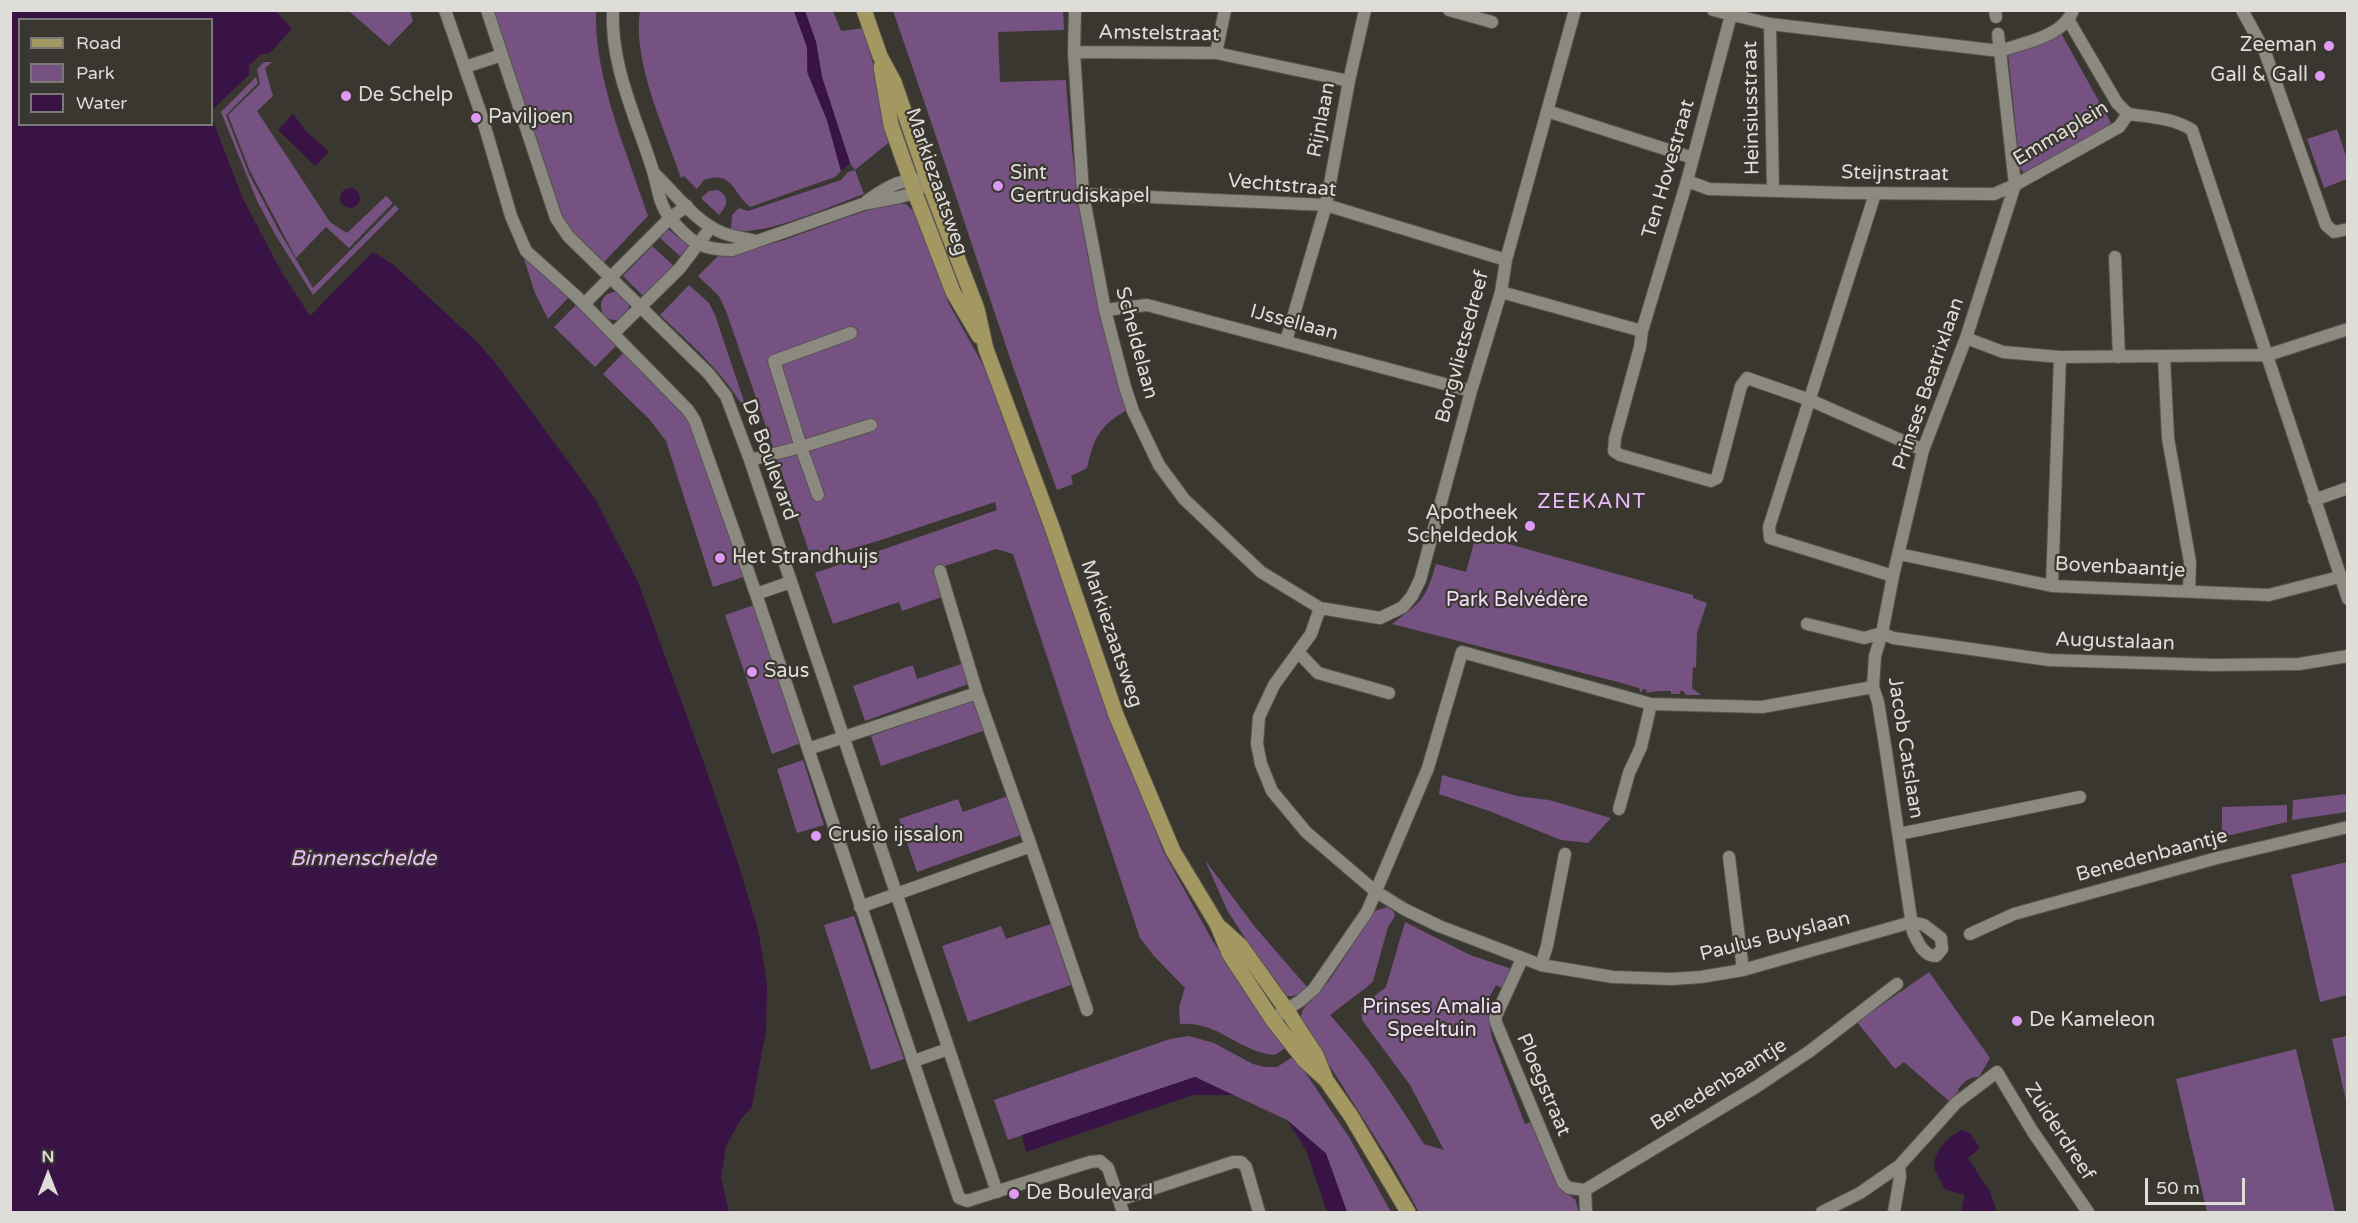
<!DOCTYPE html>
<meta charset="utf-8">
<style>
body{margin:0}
#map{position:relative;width:2358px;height:1223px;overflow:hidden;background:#39372f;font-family:"Varela Round",sans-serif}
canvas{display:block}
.frame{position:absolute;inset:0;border:12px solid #deddd8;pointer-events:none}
.legend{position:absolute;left:18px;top:18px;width:195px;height:108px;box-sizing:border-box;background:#39372f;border:2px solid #7b7973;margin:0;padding:8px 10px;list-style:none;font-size:18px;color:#deddd8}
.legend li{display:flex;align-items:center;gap:12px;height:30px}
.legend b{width:30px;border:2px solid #7b7973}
.north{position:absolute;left:18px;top:1145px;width:60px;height:60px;-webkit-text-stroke:4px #39372f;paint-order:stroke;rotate:0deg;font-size:16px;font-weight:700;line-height:24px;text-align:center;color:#deddd8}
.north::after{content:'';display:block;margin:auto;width:21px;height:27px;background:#deddd8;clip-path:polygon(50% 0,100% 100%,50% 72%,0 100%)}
.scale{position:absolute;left:2145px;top:1178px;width:100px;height:27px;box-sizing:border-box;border:3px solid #deddd8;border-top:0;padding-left:8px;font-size:18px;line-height:21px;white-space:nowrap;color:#deddd8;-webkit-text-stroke:4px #39372f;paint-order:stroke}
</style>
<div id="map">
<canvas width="2358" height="1223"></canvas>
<div class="frame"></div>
<ul class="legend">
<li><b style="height:8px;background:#a39861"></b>Road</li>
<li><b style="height:16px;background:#765282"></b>Park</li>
<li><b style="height:16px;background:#391345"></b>Water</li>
</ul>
<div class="north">N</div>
<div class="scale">50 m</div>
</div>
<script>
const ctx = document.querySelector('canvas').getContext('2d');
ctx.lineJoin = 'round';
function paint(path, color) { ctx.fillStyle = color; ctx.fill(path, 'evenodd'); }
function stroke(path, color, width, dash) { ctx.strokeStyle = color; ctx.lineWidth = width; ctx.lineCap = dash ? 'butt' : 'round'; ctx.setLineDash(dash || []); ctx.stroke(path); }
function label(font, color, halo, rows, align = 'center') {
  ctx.font = font + ' "Varela Round",sans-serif'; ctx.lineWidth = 4.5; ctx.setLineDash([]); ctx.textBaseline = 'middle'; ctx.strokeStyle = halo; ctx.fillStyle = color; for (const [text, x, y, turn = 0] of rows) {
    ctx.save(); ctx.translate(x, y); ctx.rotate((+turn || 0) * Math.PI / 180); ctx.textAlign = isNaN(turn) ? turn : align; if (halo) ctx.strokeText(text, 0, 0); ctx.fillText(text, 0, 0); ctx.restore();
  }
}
paint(new Path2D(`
 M567,10V12L596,11C594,78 627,152 648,216L604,262L566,225L562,216L493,11Z
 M349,11H410L413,21L389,46Z
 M640,11H794L807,47V72L827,120L841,171L835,177L750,207C733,194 733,170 704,180L697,189L684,176L681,178C665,130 632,61 640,11Z
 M805,11H833L841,31L864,28L892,140L855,170L864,194C835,204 757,240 731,229L732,215L739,208L748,211L841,180L848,172L855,170L850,163L822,77L816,42Z
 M893,11H1063L1064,30L998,32L1000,82L1066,80C1067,103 1070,126 1072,149C1082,241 1099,322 1127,410C1099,426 1094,438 1087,468L1071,476L1073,484L1057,490C998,331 949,170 893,11Z
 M2061,33L2111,123L2107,128L2024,173L2020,168L2008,54Z
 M264,62H272L265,68L273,96L257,111L330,222L347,233L386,196L393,203L349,248L326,227L296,258L250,171L228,115L260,84L257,69Z
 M256,77L258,83L226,115L249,174L279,231L313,288L395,205L399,209L313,295L276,236L257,201L221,112Z
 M2337,129L2347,159V179L2324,188L2307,139Z
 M718,190C730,197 728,205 719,215L701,198L709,191Z
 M890,204H906L914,212L949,304L987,372L1163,851L1212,940L1287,1047L1275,1055C1240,1053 1219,1021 1180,1024L1179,1007L1185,988L1154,956L1140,938L1013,554L996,549L933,570L942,597L902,611L899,602L833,624L815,573L997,510L995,502L878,541L812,560L726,311L719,296L698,276L719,255C778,249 833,218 890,204Z
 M668,229L691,248L682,258L660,238Z
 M516,234L569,297L548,319L535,293Z
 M652,246L674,266L644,297L623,276Z
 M689,285L709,303L715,315L749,416C724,373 696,349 660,315Z
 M601 306a14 14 0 1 1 28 0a14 14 0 1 1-28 0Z
 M576,305L617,345L595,367L554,327Z
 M624,352L672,398L695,429L743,577L713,587L666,441L650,420L603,374Z
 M1476,535L1693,595V598L1707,603L1697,633L1696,668L1693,667L1692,688L1701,695H1686L1683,691H1679L1681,694H1671V691C1662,691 1654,691 1646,693L1647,690L1643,689L1641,693L1639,688L1618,682L1392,624C1422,601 1425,601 1436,564L1466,572Z
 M754,605L801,743L772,754L725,615Z
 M964,663L971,683L865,721L853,686L913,665L917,679Z
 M976,699L986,730L881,766L871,736Z
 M803,760L824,825L797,833L777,769Z
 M1442,775L1517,796L1549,800L1611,818L1588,843L1561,840L1489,811L1439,794Z
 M2347,794V812L2292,820L2293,800Z
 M1008,796L1021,835L917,872L899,819L958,799L963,812Z
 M2287,805V822L2222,837V807Z
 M1205,860L1255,927L1307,987C1298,995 1293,999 1281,994L1227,910Z
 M2347,862V995L2320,1002L2291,875Z
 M1387,907L1393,911L1395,916L1388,927L1373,981L1368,986L1330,1015C1367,1055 1395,1098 1424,1144L1444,1150L1410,1085L1362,1020L1361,1007L1386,987L1405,922L1470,955L1512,969L1504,989L1496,985L1486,1004L1494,1009L1489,1022L1492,1038L1525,1124L1531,1122C1540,1144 1555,1188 1575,1199L1579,1212H1419L1392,1164L1300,1019L1303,1009L1329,981L1375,911Z
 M854,916L904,1059L871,1070L824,925Z
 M1051,924L1071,985L968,1022L942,946L1001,926L1006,939Z
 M1929,972L1990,1058L1979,1077C1969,1077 1965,1081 1958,1089L1959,1091L1949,1101L1904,1062L1895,1069L1857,1022Z
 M1189,1036L1214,1043L1253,1064L1265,1067H1277L1294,1056L1349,1137L1391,1212H1347L1326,1153L1287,1120L1195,1077L1008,1140L994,1100L1170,1039Z
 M2347,1036H2348L2347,1105L2332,1039Z
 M2296,1049L2335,1212H2207L2176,1079Z`), '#765282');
paint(new Path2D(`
 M10,11H276L292,29L269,54H261L249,66V75L212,110V20H20V124H212V118L242,197L281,271L310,316L373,252L394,265L479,344L501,370L594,497L638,582L705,766L737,860L758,929L767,984L766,1030L752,1107L741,1119L726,1146L721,1178L729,1212H11Z
 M794,11H805L816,42L822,77L850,163L841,171L827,120L808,74L807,47Z
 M293,114L307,132L329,152L315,166L278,130Z
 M340 198a10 10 0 1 1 20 0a10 10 0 1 1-20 0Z
 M1195,1077L1233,1095H1193L1026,1152L1022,1135Z
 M1287,1120L1326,1154L1347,1212H1327L1306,1150Z
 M1962,1130L1970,1133L1980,1148L1968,1158L1990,1192L1997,1212H1961L1965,1195L1945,1189C1942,1183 1938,1177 1936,1172C1929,1154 1949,1136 1962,1130Z`), '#391345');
const minor = new Path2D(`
 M445,10L482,117L511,216L526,251L576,296L688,410L695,421L756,594L959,1198L967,1201L1090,1162L1100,1161L1108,1168L1123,1212
 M487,10L556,218L568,236L709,374L726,396L750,460L997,1192
 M1075,10L1074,52L1083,194L1105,310L1125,387L1133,411L1159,465L1184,499L1261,572L1320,608L1380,618L1403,607L1412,596L1420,580L1471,391L1501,292L1506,260L1575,10
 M1449,10L1492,22
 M1713,10L1770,24L2000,51L1998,34
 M1995,10L1996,17
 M2242,10L2265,52L2326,225L2334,232L2348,229
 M1731,15L1687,181L1642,331L1640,347L1615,438L1614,451L1620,455L1711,481L1717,478L1741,386L1747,378L1810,400L1923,450
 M1770,24L1773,191
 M1074,52L1216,53L1349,81
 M1216,53L1225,10
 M465,67L502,55
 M1547,111L1693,158
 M2128,114C2150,117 2174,118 2192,130L2348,599
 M1687,181L1709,189L1847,193L1994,194L2015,185L2119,127L2128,114L2117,103L2069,21
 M1083,194L1326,205L1506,260
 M1875,194L1769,527L1770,538L1893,576
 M2115,257L2119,357
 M1501,292L1642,331
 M584,304L670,218L687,206
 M1105,310L1147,305L1471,391
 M851,333L774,361L801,447L871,425
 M613,334L680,268L711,227
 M1966,338L2003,352L2060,357L2268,355L2348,329
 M1286,341L1326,205L1349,81L1365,10
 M2164,357L2168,438L2190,562L2189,591
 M750,460L801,447L818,495
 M2314,500L2348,488
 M1899,554L2052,586L2269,595L2339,577
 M940,571L977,693
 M2052,586L2060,357
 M756,594L791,582
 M1320,608L1311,634L1274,685L1259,717L1257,744L1261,764L1272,791L1306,832L1375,891L1404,909L1439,926L1541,965L1613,977L1672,979L1701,977L1743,970L1912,922
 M1807,624L1864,638L1882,633
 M1882,633L1893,638L2049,660L2213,665L2299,664L2348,656
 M1299,653L1318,673L1389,693
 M808,749L977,693L1031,846L860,907
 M1619,809L1629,773L1641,747L1651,704
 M1899,834L2080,797
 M1031,846L1087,1010
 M1729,857L1743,970
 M1912,922L1924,925L1941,938L1942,949L1936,956C1923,956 1918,942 1913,932L1885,745L1878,702L1873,687L1875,656L1882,633L1893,576L1923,450L1966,338L2015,185L2000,51C2025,42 2063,37 2073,10
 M1970,934L2014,914L2217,858L2348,827
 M1522,959L1495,1018L1497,1025L1563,1183L1569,1188L1585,1190
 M1541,965L1547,946L1565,854
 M1272,1019L1300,1001L1314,989L1367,912L1428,768L1462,652L1651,704L1762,707L1873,687
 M914,1061L948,1049
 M1585,1190L1756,1087L1810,1051L1897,984
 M1585,1190L1586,1212
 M1119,1200L1233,1162H1241L1246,1167L1259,1212
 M1822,1212L1860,1193L1899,1166L1956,1103L1997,1072L2033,1132L2088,1212
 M1894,1212L1900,1177L1899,1166`);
const tertiary = new Path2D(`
 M613,10C610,66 637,119 653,171C658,187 659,205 670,218C690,242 701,250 732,250L863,204L900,197L915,193L928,181
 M654,173C675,193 695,222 723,233C733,237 745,238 756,241
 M867,201C881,191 900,178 919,180`);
const primary = new Path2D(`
 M864,10L880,56L894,82L928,181L977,309L986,349L1052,527L1116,715L1173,851L1217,924L1230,955L1272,1019L1305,1061L1326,1080
 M881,67L891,125L915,193L953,292L979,336
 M1221,928L1241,946L1286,1009L1316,1055L1326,1080L1351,1116L1408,1212`);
stroke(minor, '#55544d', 14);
stroke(tertiary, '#55544d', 14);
stroke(primary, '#55544d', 17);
stroke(minor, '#8c8a80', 12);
stroke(tertiary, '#8c8a80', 12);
stroke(primary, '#a39861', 15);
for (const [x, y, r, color] of [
 [2329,46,6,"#dd99f4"],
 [2320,76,6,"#dd99f4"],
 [346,96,6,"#dd99f4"],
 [476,118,6,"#dd99f4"],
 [998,186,6,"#dd99f4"],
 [1530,526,6,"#dd99f4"],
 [720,558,6,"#dd99f4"],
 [752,672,6,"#dd99f4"],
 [816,836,6,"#dd99f4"],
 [2017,1021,6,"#dd99f4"],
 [1014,1194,6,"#dd99f4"]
]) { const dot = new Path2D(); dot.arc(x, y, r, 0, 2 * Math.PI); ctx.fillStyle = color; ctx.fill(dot); stroke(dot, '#39372f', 2); }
label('20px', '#deddd8', '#39372f', [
 ["Amstelstraat",1159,34,1],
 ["Heinsiusstraat",1752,108,-91],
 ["Rijnlaan",1322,120,-79],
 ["Emmaplein",2061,134,-31],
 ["Ten Hovestraat",1669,169,-74],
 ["Steijnstraat",1895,174,1],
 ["Markiezaatsweg",936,182,71],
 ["Vechtstraat",1282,186,5],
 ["IJssellaan",1294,323,15],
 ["Scheldelaan",1136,343,75],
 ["Borgvlietsedreef",1463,347,-75],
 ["Prinses Beatrixlaan",1929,384,-71],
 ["De Boulevard",769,460,70],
 ["Bovenbaantje",2120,568,3],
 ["Markiezaatsweg",1111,634,71],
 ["Augustalaan",2115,642,2],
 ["Jacob Catslaan",1905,748,81],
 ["Benedenbaantje",2152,856,-15],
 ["Paulus Buyslaan",1775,937,-14],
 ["Ploegstraat",1543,1085,67],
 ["Benedenbaantje",1719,1085,-32],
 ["Zuiderdreef",2059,1132,57]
]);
label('20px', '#deddd8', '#39372f', [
 ["Zeeman",2317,46,"right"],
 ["Gall & Gall",2308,76,"right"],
 ["De Schelp",358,96],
 ["Paviljoen",488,118],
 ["Sint",1010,174],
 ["Gertrudiskapel",1010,197],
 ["Apotheek",1518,514,"right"],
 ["Scheldedok",1518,537,"right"],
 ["Het Strandhuijs",732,558],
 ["Saus",764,672],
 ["Crusio ijssalon",828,836],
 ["De Kameleon",2029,1021],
 ["De Boulevard",1026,1194]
], 'left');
label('20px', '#f2dbfb', '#39372f', [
 ["Park Belvédère",1517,601],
 ["Prinses Amalia",1432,1008],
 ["Speeltuin",1432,1031]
]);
ctx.letterSpacing = '1.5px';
label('21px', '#eabafa', '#39372f', [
 ["ZEEKANT",1592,502]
]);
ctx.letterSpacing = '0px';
label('italic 21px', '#eebefe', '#39372f', [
 ["Binnenschelde",363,859]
]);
</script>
